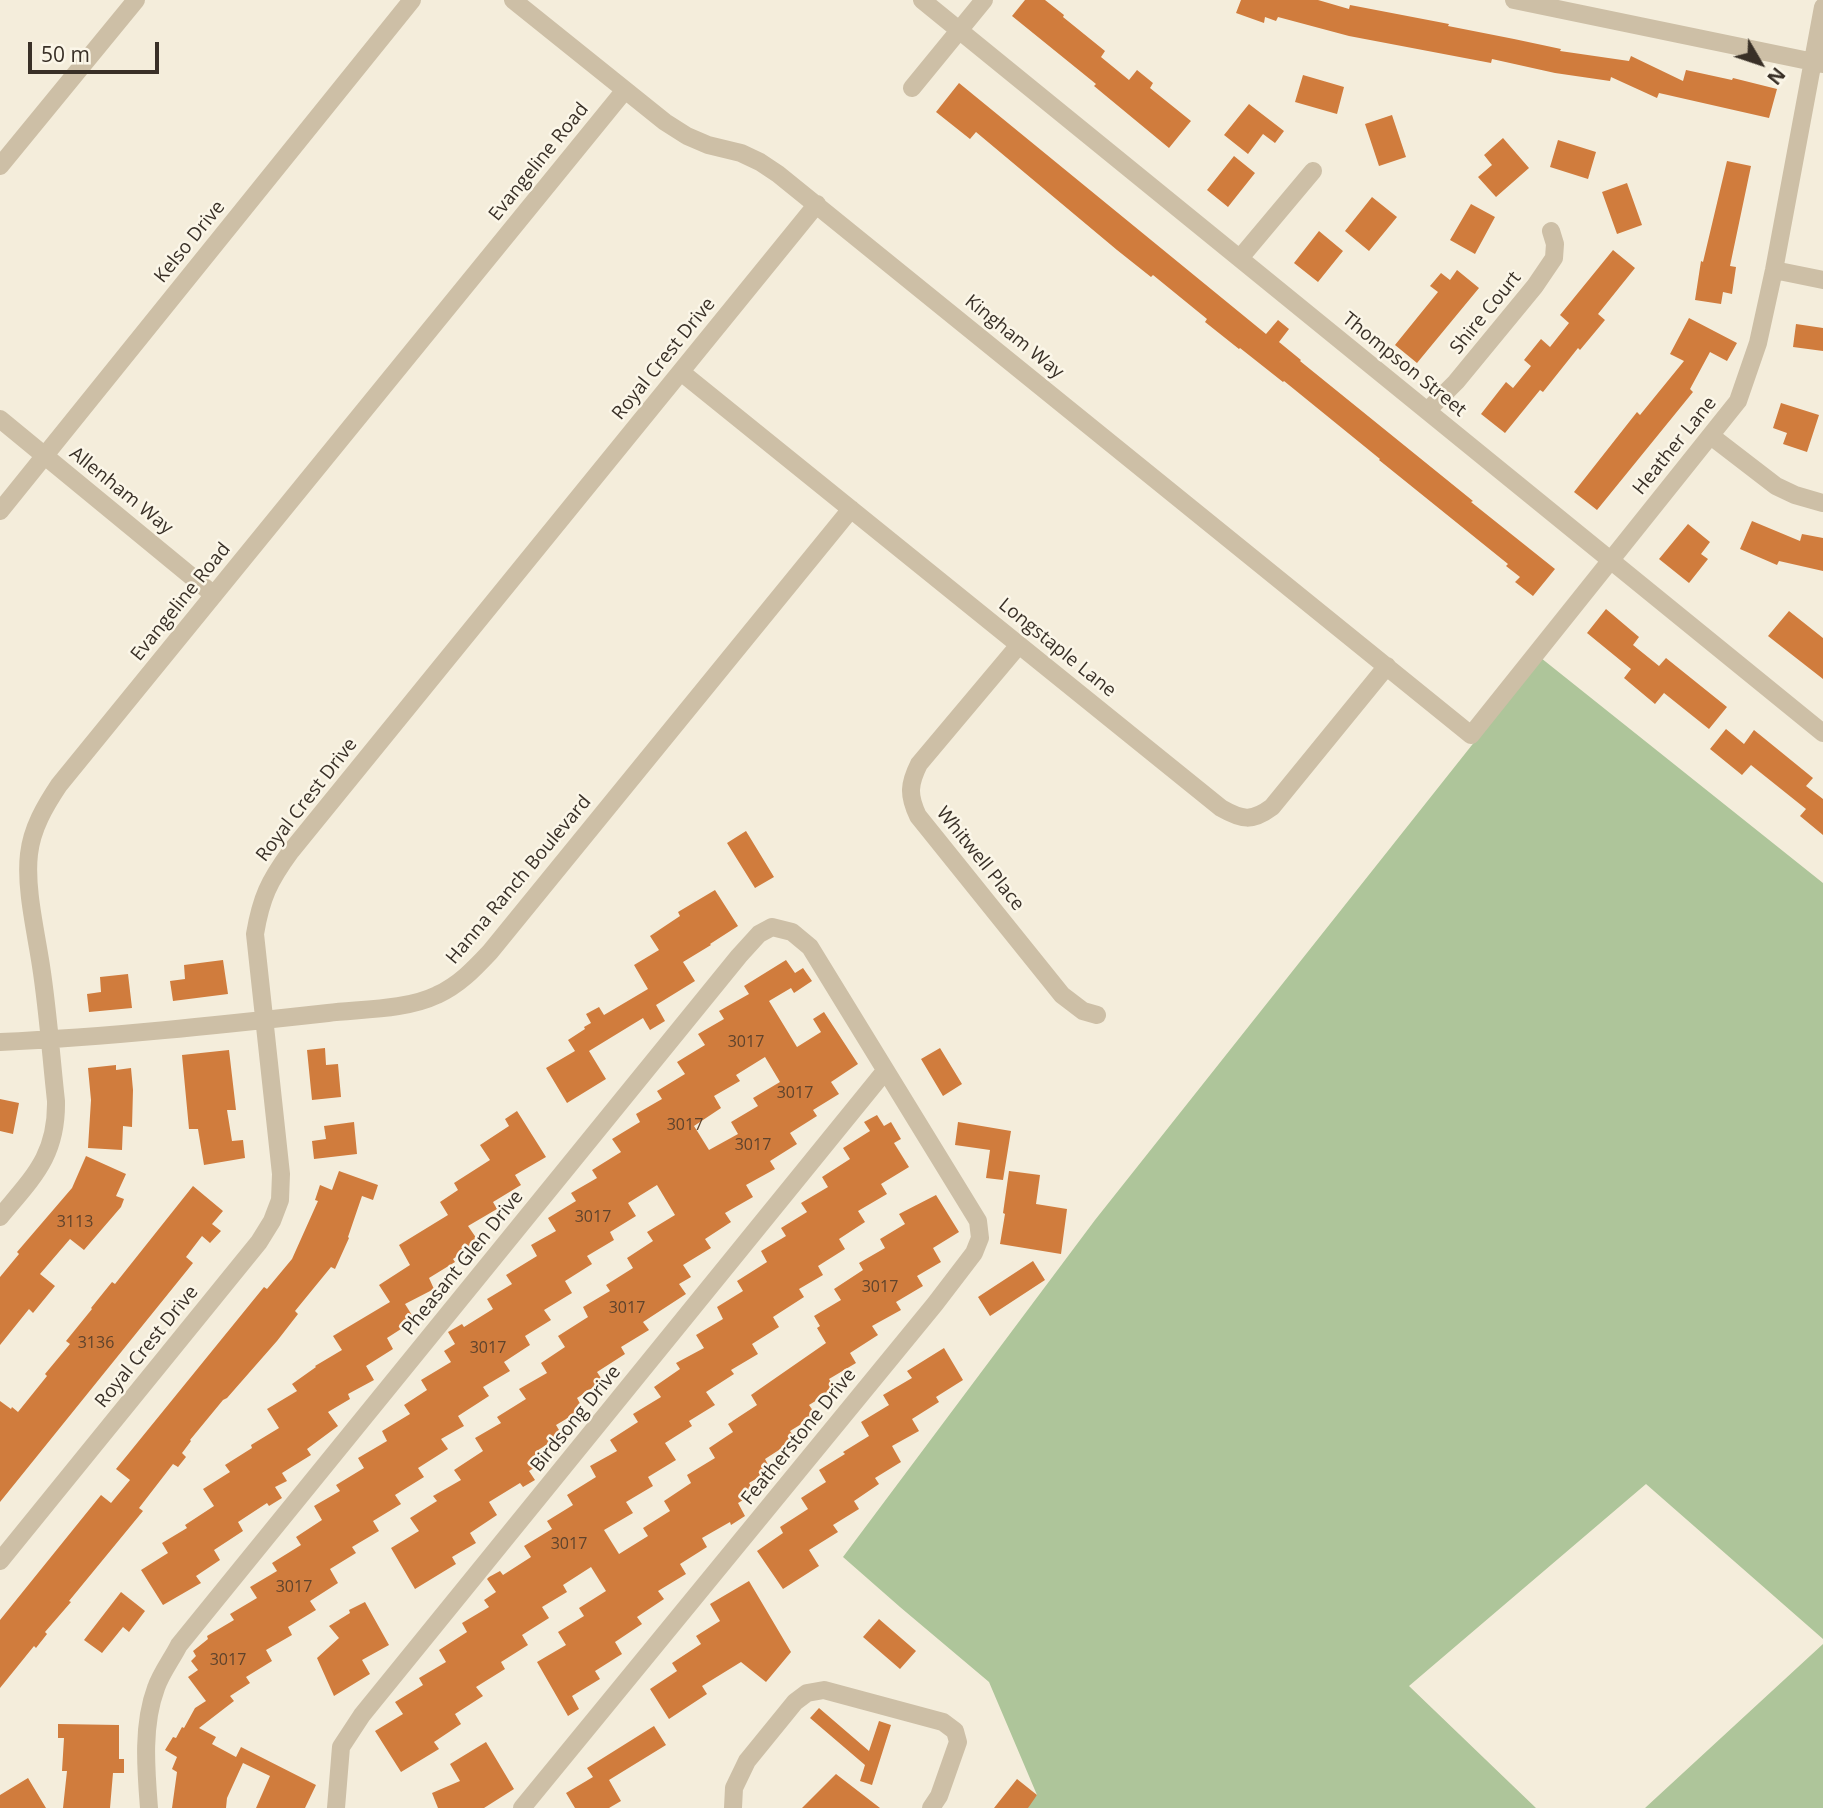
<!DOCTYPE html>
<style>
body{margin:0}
#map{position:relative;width:1823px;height:1808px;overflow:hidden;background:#f4eddb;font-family:"Open Sans",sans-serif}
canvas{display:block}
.north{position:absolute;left:1725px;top:28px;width:70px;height:70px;-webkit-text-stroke:5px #fbf6e8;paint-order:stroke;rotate:129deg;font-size:19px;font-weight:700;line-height:28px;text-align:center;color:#393027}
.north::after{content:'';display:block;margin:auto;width:24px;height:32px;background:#393027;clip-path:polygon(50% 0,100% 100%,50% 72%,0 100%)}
.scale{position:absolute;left:28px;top:42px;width:131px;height:32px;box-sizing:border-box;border:4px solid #393027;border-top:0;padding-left:9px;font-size:21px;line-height:24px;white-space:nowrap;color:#393027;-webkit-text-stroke:5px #fbf6e8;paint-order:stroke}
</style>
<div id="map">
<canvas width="1823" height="1808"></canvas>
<div class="north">N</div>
<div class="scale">50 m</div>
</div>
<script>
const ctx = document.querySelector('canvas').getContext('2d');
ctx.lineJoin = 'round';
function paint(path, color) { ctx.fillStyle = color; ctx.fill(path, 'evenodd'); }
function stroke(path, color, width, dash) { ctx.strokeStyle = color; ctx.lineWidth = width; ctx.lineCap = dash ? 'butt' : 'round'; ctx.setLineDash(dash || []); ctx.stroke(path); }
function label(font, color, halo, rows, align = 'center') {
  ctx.font = font + ' "Open Sans",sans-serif'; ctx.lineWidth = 5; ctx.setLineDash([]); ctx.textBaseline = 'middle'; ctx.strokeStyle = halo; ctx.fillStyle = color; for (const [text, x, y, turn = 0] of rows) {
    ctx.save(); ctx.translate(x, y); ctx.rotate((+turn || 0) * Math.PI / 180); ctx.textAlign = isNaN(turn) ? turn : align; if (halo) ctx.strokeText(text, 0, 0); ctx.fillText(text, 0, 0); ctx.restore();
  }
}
paint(new Path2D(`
 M1541,658L1823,883V1639L1646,1484L1409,1686L1536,1808H1024L1037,1795L989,1682L900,1607L843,1557L1095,1220Z
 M1823,1644V1808H1645Z`), '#aec59a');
paint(new Path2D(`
 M1025,0H1045L1064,15L1063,17L1105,51L1101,57L1129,80L1137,70L1153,83L1150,88L1191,121L1169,148L1094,86L1096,84L1012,16Z
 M1241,0H1318L1349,9L1350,5L1449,24L1448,26L1514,39L1561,49L1560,51L1629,61L1631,56L1683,81L1686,70L1732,80L1733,78L1777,89L1769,118L1659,93L1657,98L1611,77L1610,81L1555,73L1492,59L1491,63L1349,36L1278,17L1276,21L1265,17L1264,23L1236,13Z
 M1303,75L1344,87L1337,114L1295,102Z
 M959,83L1266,334L1278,320L1289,329L1279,342L1301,360L1300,361L1473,501L1471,502L1555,569L1533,596L1515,582L1520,577L1506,566L1508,564L1379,460L1380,459L1284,381L1283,382L1240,348L1239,349L1205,322L1207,319L1153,275L1151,277L1117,250L976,132L970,139L936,112Z
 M1249,104L1284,131L1275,143L1263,134L1248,154L1224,135Z
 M1392,115L1406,157L1379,166L1365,124Z
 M1503,138L1529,168L1496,197L1478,177L1492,165L1484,155Z
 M1558,140L1596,152L1588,179L1550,167Z
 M1234,156L1255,173L1228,207L1207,190Z
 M1727,161L1751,166L1730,266L1736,267L1732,294L1723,292L1721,304L1695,300L1701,261L1703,262Z
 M1627,183L1642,225L1617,234L1602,192Z
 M1372,197L1397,217L1369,251L1345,231Z
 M1471,204L1495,217L1475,254L1450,240Z
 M1319,231L1343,251L1318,282L1294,263Z
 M1613,250L1635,268L1598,314L1605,320L1580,350L1578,348L1543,392L1540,390L1505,433L1481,414L1506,382L1513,388L1531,366L1524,360L1541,339L1550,347L1569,323L1560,315Z
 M1457,270L1479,288L1417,363L1395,345L1438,292L1430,286L1441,273L1450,280Z
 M1689,318L1737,343L1727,361L1710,352L1690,389L1693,392L1597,510L1574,492L1637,412L1640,415L1684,361L1670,354Z
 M1796,324L1823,328V351L1793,347Z
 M1781,403L1819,415L1807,452L1783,444L1787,433L1773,428Z
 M1752,521L1800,541L1802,534L1823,538V571L1779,561L1777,565L1740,549Z
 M1688,524L1710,542L1701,554L1708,559L1689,583L1659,559Z
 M1606,609L1639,637L1633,645L1659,666L1666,658L1727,707L1709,729L1664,693L1655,704L1624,678L1631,669L1587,633Z
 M1789,611L1823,638V679L1768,636Z
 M1726,729L1744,744L1754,730L1813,778L1806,786L1823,799V835L1800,816L1806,809L1751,765L1742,775L1710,749Z
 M746,831L774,877L755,888L727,843Z
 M715,890L738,926L710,944L711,945L683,962L695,981L656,1005L665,1021L650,1030L643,1018L589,1051L606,1079L567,1103L546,1068L575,1051L568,1040L585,1029L584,1027L591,1023L586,1014L599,1007L604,1015L648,989L634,965L659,950L650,936L680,916L678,912Z
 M223,960L228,994L173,1001L170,981L185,979L184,965Z
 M786,960L795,973L803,968L812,981L794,993L791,988L769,1001L797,1047L821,1032L813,1019L824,1012L858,1064L831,1082L839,1094L813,1110L817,1116L790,1133L797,1144L770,1161L775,1169L746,1185L753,1197L725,1213L731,1222L705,1239L711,1248L683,1265L691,1277L679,1284L686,1294L643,1322L649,1330L621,1347L625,1354L597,1372L603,1381L577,1398L583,1409L556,1425L562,1435L535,1452L542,1463L529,1471L535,1480L523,1487L520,1483L489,1502L497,1515L470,1533L476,1543L452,1557L456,1564L415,1589L391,1548L419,1531L410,1518L437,1501L433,1496L461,1480L454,1470L483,1451L475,1438L501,1423L497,1417L526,1399L519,1389L547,1373L541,1363L565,1347L558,1336L588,1317L583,1307L610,1291L606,1285L633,1268L627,1258L653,1241L647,1232L675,1215L657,1185L628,1203L636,1216L610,1232L614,1240L587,1256L592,1264L565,1281L572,1293L544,1310L551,1320L525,1336L530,1345L504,1362L510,1371L483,1387L489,1396L458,1416L464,1426L441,1439L448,1449L418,1468L424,1477L395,1495L401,1504L373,1521L379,1531L352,1547L356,1553L330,1569L338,1583L310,1601L316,1610L288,1627L292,1635L266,1650L272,1661L246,1677L250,1683L230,1696L234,1701L199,1728L216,1737L212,1744L236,1757L241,1747L316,1785L305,1808H256L270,1776L243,1763L227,1798L226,1808H172L177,1772L172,1769L177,1757L165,1750L173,1737L176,1738L182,1727L184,1728L195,1708L206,1701L188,1677L198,1670L191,1661L196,1656L193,1651L208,1639L207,1636L234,1620L230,1614L257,1598L250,1587L277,1571L272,1563L301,1545L296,1537L322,1520L314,1506L340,1491L336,1485L364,1468L358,1458L387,1441L382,1431L410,1414L404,1405L427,1390L421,1380L451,1362L444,1351L455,1344L448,1332L462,1324L464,1327L493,1309L487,1299L512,1284L506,1275L537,1256L531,1245L556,1231L548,1218L576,1201L571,1193L597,1178L592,1170L621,1152L612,1139L640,1122L636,1114L662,1099L657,1091L685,1074L677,1062L705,1045L698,1034L724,1019L719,1011L749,994L744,986ZM765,1057L780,1082L753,1098L758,1106L731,1122L738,1134L709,1150L694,1126L721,1108L714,1096L740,1081L736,1075Z
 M128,974L132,1008L89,1012L87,994L101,992L100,977Z
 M325,1048L326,1065L338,1064L341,1097L312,1100L307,1050Z
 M940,1048L962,1084L943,1096L921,1059Z
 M229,1050L236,1110H227L232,1141L243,1140L245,1158L204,1165L198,1129H189L182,1055Z
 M116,1065V1070L131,1068L133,1090L132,1127L123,1126L122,1150L88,1148L91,1100L88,1068Z
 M0,1099L19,1103L13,1134L0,1131Z
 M517,1111L546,1157L515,1175L521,1185L493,1202L497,1209L468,1226L479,1242L453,1259L455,1262L429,1278L434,1289L405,1304L415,1320L387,1338L393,1349L366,1366L374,1380L348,1394L350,1399L328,1412L338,1426L307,1449L311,1455L282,1473L287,1481L275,1487L282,1498L269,1506L267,1503L238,1522L243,1531L214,1550L220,1560L196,1576L201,1583L163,1605L141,1570L168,1553L162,1543L187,1528L185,1525L214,1506L203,1489L230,1472L225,1465L252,1448L251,1445L279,1428L267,1409L297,1391L292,1384L316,1367L315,1366L342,1350L333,1336L390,1302L379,1285L410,1265L399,1245L448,1215L440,1202L458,1190L454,1183L490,1160L480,1145L509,1126L505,1119Z
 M877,1115L884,1126L891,1122L901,1139L894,1143L909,1167L881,1184L887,1194L858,1211L865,1222L839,1239L845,1249L818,1266L823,1275L799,1289L804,1297L773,1317L779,1327L752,1344L758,1354L731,1370L734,1374L706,1392L715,1405L689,1421L692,1426L665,1443L676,1460L648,1477L653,1486L626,1502L633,1513L604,1530L619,1554L648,1536L643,1528L670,1511L664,1501L691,1483L687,1475L715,1458L709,1448L733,1432L728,1424L757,1405L751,1395L826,1343L817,1328L820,1326L814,1316L841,1300L834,1289L863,1270L859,1263L885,1248L880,1239L905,1224L899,1214L936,1195L959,1232L933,1248L941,1262L917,1276L923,1286L896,1302L901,1310L872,1326L878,1335L850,1353L856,1363L829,1379L835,1389L809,1405L816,1415L790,1431L796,1439L765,1459L771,1470L749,1483L755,1493L738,1503L745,1516L731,1525L730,1522L702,1538L707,1547L680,1564L686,1574L658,1591L664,1599L637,1617L642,1624L615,1642L622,1654L595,1671L600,1679L572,1696L579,1709L568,1716L537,1662L566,1645L558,1632L584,1616L579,1608L606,1591L591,1567L563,1585L567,1592L542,1607L549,1618L522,1635L528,1645L501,1662L505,1669L476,1687L483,1696L455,1714L461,1724L434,1742L439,1749L401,1772L375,1731L403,1714L395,1702L423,1685L419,1678L446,1662L439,1650L467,1632L462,1623L489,1607L484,1600L496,1592L487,1579L489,1577L500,1571L503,1575L531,1557L524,1546L552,1529L547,1521L573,1505L567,1495L596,1477L590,1466L617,1451L610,1440L638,1422L633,1414L661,1397L654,1387L680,1369L676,1363L704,1348L696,1335L723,1319L717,1307L743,1291L737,1281L767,1262L761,1251L786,1236L781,1228L807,1212L801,1203L828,1187L822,1177L850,1159L843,1148L870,1131L864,1122Z
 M354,1122L357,1154L314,1159L312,1141L326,1139L324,1126Z
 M958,1122L1011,1131L1003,1180L986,1178L990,1150L955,1145Z
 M86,1156L126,1174L116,1196L124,1199L121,1207L84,1250L70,1239L40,1274L55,1286L33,1313L29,1309L0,1345V1277L19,1254L17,1252L72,1188Z
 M339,1171L378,1185L373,1200L362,1196L348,1237L349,1238L335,1269L331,1267L295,1311L298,1314L277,1341L227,1398L223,1400L190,1440L191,1441L182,1453L186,1457L178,1467L173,1464L139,1508L143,1511L69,1601L71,1602L45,1632L47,1634L36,1648L34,1646L0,1688V1620L101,1495L111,1503L130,1480L116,1469L264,1287L267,1289L292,1259L318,1201L315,1200L320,1185L332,1190Z
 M1009,1171L1040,1175L1036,1204L1067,1209L1061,1254L1000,1244L1005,1214L1003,1213Z
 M193,1186L223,1211L212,1224L221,1231L210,1243L202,1236L186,1257L193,1263L0,1502V1401L11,1409L12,1407L18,1412L47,1376L45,1374L70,1344L66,1341L92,1309L91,1308L112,1282L115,1284Z
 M1033,1261L1045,1280L990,1316L978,1297Z
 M944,1348L963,1380L936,1397L939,1402L912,1419L919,1431L892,1446L901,1462L875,1478L879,1484L854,1501L859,1509L833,1525L838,1532L809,1550L819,1566L783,1589L757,1551L783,1533L780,1527L808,1509L801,1498L826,1482L819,1470L845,1454L843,1452L869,1436L861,1422L889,1405L883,1395L912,1378L907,1371Z
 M749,1581L791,1652L766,1682L741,1662L702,1686L707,1694L669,1719L650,1689L677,1671L672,1663L701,1644L696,1636L720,1621L710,1604Z
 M121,1592L145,1611L129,1632L123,1627L102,1653L84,1640Z
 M365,1602L389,1645L362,1660L370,1674L334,1696L317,1658L339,1638L329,1626L350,1613L349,1610Z
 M879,1619L916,1651L900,1669L863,1637Z
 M819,1708L869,1751L879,1721L891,1725L872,1785L860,1781L865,1765L810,1718Z
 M58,1724L119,1725V1759H124V1773H113L110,1808H63L67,1771H62L64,1738H58Z
 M654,1726L666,1745L609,1780L621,1801L609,1808H575L566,1793L593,1777L587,1768Z
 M486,1742L514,1789L484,1808H438L432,1793L460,1781L450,1764Z
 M836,1774L880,1808H802Z
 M28,1778L46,1808H0V1795Z
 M1017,1779L1037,1795L1028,1808H994Z`), '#d07c3d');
stroke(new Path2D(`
 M513,0L665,122L687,136L708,145L741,153L760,162L778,174L1471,735L1738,401L1758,343L1774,270L1823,7
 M922,0L1823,733
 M1514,0L1823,64
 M912,88L984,0
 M0,166L136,0
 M1240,258L1313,171
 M1774,270L1823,280
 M681,372L1221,808C1242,820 1252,822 1272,807L1387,666
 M1427,411L1456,382L1535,286L1554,258L1555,244L1551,231
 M0,419L214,595
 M1711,436L1776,486L1795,495L1823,503
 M0,511L412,0
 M1019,645L919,764C909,784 908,795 918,816L1062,995L1083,1011L1097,1015
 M0,1042C109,1037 219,1025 328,1013C362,1009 406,1010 437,995C459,985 474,969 490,952L851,509
 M0,1217C33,1177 57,1156 56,1101C51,1056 48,1011 41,966C36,932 25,888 29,854C32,828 45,806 59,785L625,90
 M0,1561L259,1242L272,1221L280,1200L281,1174L255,934C261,898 269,881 291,851L817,204
 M149,1808C146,1770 142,1725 156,1688C161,1673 172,1659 179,1645L739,956L759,934L772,927L792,932L810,947L978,1221L980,1238L974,1253L935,1304L522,1808
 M336,1808L341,1747L362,1715L885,1071
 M733,1808L734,1788L747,1761L795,1702L807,1693L824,1690L943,1722L955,1731L958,1742L939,1796L931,1808`), '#cdbfa6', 18);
label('16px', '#5f432c', null, [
 ["3017",746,1042],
 ["3017",795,1093],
 ["3017",685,1125],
 ["3017",753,1145],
 ["3017",593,1217],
 ["3113",75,1222],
 ["3017",880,1287],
 ["3017",627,1308],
 ["3136",96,1343],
 ["3017",488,1348],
 ["3017",569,1544],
 ["3017",294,1587],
 ["3017",228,1660]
]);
label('19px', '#393027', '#fbf6e8', [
 ["Evangeline Road",539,162,-51],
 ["Kelso Drive",190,242,-51],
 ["Shire Court",1486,313,-51],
 ["Kingham Way",1014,337,39],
 ["Royal Crest Drive",664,359,-51],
 ["Thompson Street",1404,365,39],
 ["Heather Lane",1675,446,-51],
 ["Allenham Way",121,491,39],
 ["Evangeline Road",181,602,-51],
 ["Longstaple Lane",1057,648,39],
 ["Royal Crest Drive",307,800,-52],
 ["Whitwell Place",980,859,51],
 ["Hanna Ranch Boulevard",519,880,-50],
 ["Pheasant Glen Drive",463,1263,-51],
 ["Royal Crest Drive",147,1347,-51],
 ["Birdsong Drive",576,1419,-51],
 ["Featherstone Drive",799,1437,-51]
]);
</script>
